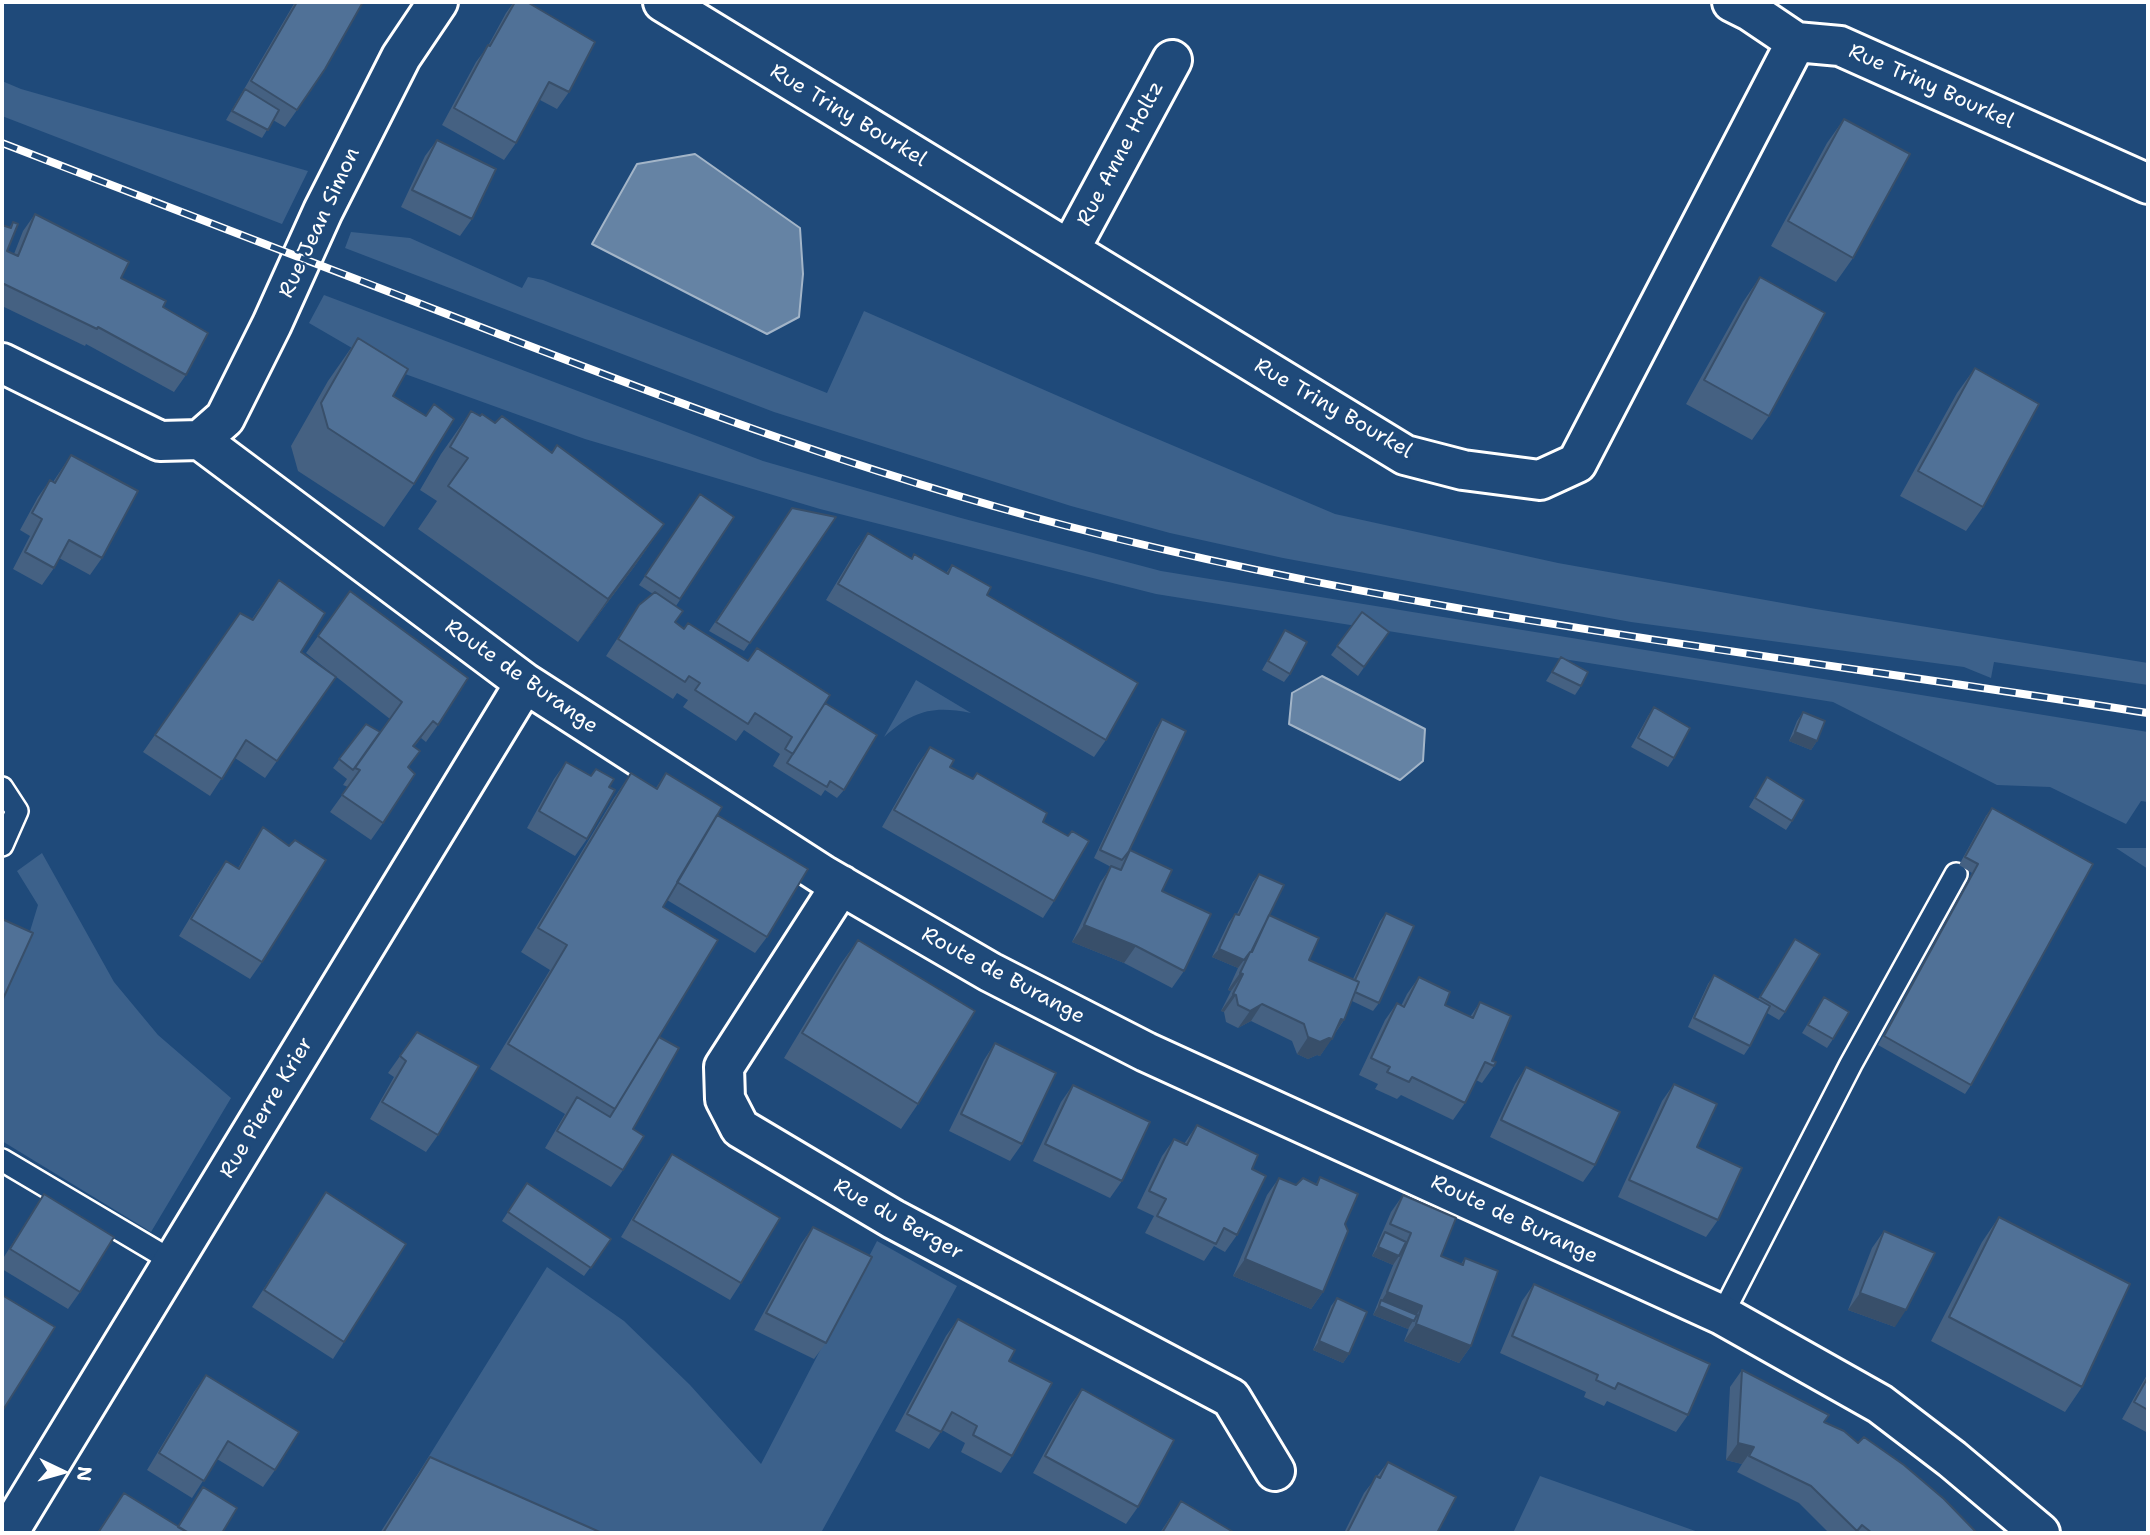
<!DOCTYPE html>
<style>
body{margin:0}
#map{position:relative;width:2150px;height:1535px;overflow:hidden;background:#1f4a7a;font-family:"Shantell Sans",sans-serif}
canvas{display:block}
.frame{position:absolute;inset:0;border:4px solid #fff;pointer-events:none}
.north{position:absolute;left:28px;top:1437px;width:70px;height:70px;-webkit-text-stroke:5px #1f4a7a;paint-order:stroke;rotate:95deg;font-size:19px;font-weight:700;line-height:28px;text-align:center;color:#fff}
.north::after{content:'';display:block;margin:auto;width:24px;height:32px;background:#fff;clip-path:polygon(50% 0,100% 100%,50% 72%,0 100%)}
</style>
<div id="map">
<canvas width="2150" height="1535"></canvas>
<div class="frame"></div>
<div class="north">N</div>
</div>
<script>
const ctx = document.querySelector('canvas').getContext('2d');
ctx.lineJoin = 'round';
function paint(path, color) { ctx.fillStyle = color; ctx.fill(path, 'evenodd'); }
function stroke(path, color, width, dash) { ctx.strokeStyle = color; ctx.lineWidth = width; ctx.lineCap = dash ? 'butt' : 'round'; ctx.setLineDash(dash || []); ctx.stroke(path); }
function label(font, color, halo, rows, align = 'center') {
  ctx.font = font + ' "Shantell Sans",sans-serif'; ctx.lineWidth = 5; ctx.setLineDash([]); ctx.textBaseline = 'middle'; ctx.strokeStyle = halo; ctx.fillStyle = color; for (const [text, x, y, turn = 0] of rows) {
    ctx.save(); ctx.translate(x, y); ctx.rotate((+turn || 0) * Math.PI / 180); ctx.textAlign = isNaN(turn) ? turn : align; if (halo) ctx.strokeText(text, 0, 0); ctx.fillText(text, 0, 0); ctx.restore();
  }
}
paint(new Path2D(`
 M2,81L21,89L308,171L282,224L2,116Z
 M351,232L410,238L522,288L528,277L543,280L827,393L864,311L1122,424L1335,514L1558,563L1816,609L2148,663V685L1994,662L1991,678L1964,667L1631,622L1283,558L1170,533L1071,506L774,412L345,248Z
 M324,295L763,461L961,518L1161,571L2148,732V802L2141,801L2126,824L2050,787L1997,785L1833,702L1156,594L820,509L585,439L383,366L309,323Z
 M916,680L971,713C932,705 913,711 884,737Z
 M2116,848H2148V869Z
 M42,853L114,982L158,1035L231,1098L151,1232L2,1141V997L27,941L38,905L17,871Z
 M877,1241L957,1286L822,1531L824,1533H381L547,1267L624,1321L690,1385L761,1464Z
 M1540,1476L1701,1533H1513Z`), '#3c618b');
const water = new Path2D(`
 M695,154L800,228L803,274L799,317L767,334L592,244L637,164Z
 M1322,676L1425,729L1423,761L1400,780L1289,724L1292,693Z`);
paint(water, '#6583a4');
stroke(water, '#a3b5c8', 2);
const lane = new Path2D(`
 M2,788L17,811L2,845
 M2,1160L174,1262
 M1722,1315L1851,1064L1956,874`);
const street = new Path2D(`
 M663,2L1405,455L1463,470L1540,480L1577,463L1796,42L1840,46L2148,184
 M1732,2L1750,11L1796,42
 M1070,249L1172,60
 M2,363L160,441L200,440L525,683L823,875L990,972L1146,1052L1722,1315L1880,1404L1952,1459L2040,1533
 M200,440L225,418L272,324L323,211L401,57L438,2
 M841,885L724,1067L725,1099L740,1128L893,1219L1231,1398L1275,1471
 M8,1533L525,683`);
stroke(lane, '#fff', 26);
stroke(street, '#fff', 44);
stroke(lane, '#1f4a7a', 21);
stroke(street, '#1f4a7a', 38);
const rail = new Path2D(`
 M2,143C152,201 302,258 452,316C653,394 857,472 1067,526C1421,617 1787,656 2148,713`);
stroke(rail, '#fff', 8);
stroke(rail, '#1f4a7a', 5, [16]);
paint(new Path2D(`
 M295,2H363L297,110L285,127L273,120L262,138L226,120Z
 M514,2H527L569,92L557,109L540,100L516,143L504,160L442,125L476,62L488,46L506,13Z
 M1844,119L1853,258L1836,282L1771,246L1827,143Z
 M437,140L472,219L460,236L401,207L425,156Z
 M35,214L121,278L163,307L186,375L174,392L86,344L85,346L2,306V225L9,228L13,222L7,251L14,254L23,231Z
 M1760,277L1769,416L1752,440L1686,404L1743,302Z
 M358,338L393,396L414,484L384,527L298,471L291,446L328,381Z
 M1975,368L1983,507L1966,531L1900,496L1957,393Z
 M471,411L552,452L664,524L634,567L578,642L418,529L437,501L420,490L441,454Z
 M71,455L102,558L90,575L59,558L54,568L42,585L13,569L30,536L20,530L38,497L50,480L53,482Z
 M700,494L734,517L676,606L675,622L684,629L748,661L757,648L825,703L844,790L837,798L825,790L821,796L773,766L780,754L744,730L736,741L683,707L688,700L677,693L673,699L606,656L639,605L653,594L639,585Z
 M792,508L836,517L744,651L709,631Z
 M868,533L911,558L946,573L952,565L987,595L1106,740L1094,757L826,600L856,550Z
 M279,580L301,652L336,677L265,778L235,758L210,796L143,752L240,613L252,619Z
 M350,591L438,725L426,742L421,738L414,747L420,751L408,768L383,823L371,840L330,812L348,787L343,785L347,779L333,768L366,724L380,732L390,719L306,653Z
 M1362,612L1389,632L1358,676L1331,655Z
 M1285,630L1290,674L1284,682L1262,670Z
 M1561,657L1581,686L1575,695L1546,681Z
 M1654,707L1674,758L1668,767L1631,747L1648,716Z
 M1803,712L1817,741L1811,750L1789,741L1797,721Z
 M1162,719L1129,851L1162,891L1184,971L1172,988L1124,963L1072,942L1100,883L1111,867L1094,858L1156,728Z
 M930,747L950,767L1043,822L1054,901L1043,918L882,827L918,764Z
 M566,762L609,787L587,839L575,856L527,828L554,779Z
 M631,773L656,788L666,773L717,815L767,937L755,953L667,900L663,907L659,1037L633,1129L623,1170L611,1187L545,1148L565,1114L490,1069L550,970L521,952L614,798Z
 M1767,777L1792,821L1786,830L1749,807Z
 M1992,808L1971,1085L1965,1094L1878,1045L1972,873L1959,865L1986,816Z
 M263,827L289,846L262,962L250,979L179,936L214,878L226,861L238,868L252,844Z
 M1259,874L1268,918L1309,960L1353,979L1380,921L1386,913L1379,1003L1373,1011L1352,1001L1344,1020L1320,1056L1317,1055L1308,1059L1297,1054L1292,1041L1251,1021L1238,1028L1226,1022L1224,1012L1221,1011L1231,991L1228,990L1238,968L1212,957L1229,922L1235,914H1237L1253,882Z
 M1795,939L1785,1012L1779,1020L1767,1013L1750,1046L1744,1055L1688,1027L1708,984L1714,975L1758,999Z
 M858,940L918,1104L901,1129L784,1058L840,965Z
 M1419,977L1445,1005L1470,1017L1480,1002L1494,1066L1482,1083L1476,1080L1465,1103L1453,1120L1401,1095L1397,1099L1375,1089L1378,1084L1359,1075L1385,1020L1397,1003L1401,1006L1407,994Z
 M1824,997L1833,1039L1827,1048L1802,1033Z
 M417,1032L438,1135L426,1152L370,1119L394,1077L388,1073Z
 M995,1043L1022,1144L1010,1161L949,1131L984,1060Z
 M1526,1067L1595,1165L1583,1182L1490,1137L1515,1084Z
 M1674,1084L1697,1147L1718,1220L1706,1237L1618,1197L1662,1101Z
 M1073,1085L1122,1181L1110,1198L1033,1161L1061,1102Z
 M1197,1125L1252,1169L1237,1235L1225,1252L1214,1246L1204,1261L1145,1233L1154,1216L1137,1208L1162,1156L1174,1139L1184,1144Z
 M672,1154L741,1283L730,1300L621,1237L660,1171Z
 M1320,1177L1345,1224L1323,1292L1311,1309L1233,1276L1267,1195L1279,1178L1296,1185L1316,1184Z
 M527,1183L611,1239L584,1276L502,1221Z
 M326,1192L344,1342L333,1359L252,1307Z
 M44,1194L80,1292L68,1309L2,1269V1260Z
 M1403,1195L1441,1256L1461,1264L1465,1258L1471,1346L1459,1363L1404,1341L1409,1328L1408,1329L1373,1315L1394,1263L1393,1265L1372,1256L1391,1212Z
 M1999,1217L2082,1387L2065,1412L1931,1341L1982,1242Z
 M813,1227L826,1343L814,1359L754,1330L801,1244Z
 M1884,1231L1895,1327L1848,1310L1872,1248Z
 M1534,1284L1688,1415L1676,1432L1607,1401L1604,1406L1584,1397L1586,1392L1500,1353L1522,1301Z
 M1337,1298L1349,1354L1343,1363L1313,1350L1331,1306Z
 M958,1319L1012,1456L1001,1473L961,1452L965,1443L942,1430L929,1449L895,1431L946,1336Z
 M1742,1370L1858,1443L1974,1533H1829L1799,1503L1737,1472L1742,1464L1726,1460L1730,1387Z
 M2148,1373V1433L2122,1419Z
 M206,1375L275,1470L263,1487L217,1459L192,1498L147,1470L194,1392Z
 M1082,1389L1138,1507L1126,1524L1033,1473L1070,1406Z
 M430,1457L602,1533H380L408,1489Z
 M1388,1462L1437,1533H1344L1364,1493Z
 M203,1487L222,1533H97L124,1493L178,1526Z
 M1181,1501L1235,1533H1160Z`), '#456182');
paint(new Path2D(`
 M664,524L634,567L578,642L608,599Z
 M433,721L421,738L401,763L413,746Z
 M1795,732L1817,741L1811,750L1789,741Z
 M1084,925L1136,946L1124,963L1072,942Z
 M1219,949L1244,960L1238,968L1212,957Z
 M1240,973L1243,974L1231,991L1228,990Z
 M1233,994L1236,995L1224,1012L1221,1011Z
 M1262,1004L1251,1021L1238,1028L1250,1011Z
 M1341,1019L1344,1020L1332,1037Z
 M1308,1037L1329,1038L1332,1039L1320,1056L1317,1055L1308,1059L1297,1054Z
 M1378,1247L1399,1256L1393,1265L1372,1256Z
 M1245,1259L1323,1292L1311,1309L1233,1276Z
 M1387,1292L1422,1306L1408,1329L1373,1315Z
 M1860,1293L1906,1310L1895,1327L1848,1310Z
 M1416,1324L1471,1346L1459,1363L1404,1341Z
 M1319,1341L1349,1354L1343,1363L1313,1350Z
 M1738,1443L1754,1447L1742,1464L1726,1460Z`), '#384f6a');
const building = new Path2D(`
 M297,2H363L325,69L297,110L251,81Z
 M515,2H527L595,42L569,92L549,82L516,143L454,108L488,45L490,46Z
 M245,89L279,110L268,130L232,111Z
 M1844,119L1910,154L1853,258L1788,221Z
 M437,140L496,169L472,219L412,190Z
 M35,214L129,262L121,278L166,301L163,307L208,333L186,375L98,327L97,329L2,283V225L11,228L13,222L18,224L7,251L18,256Z
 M1760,277L1825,313L1769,416L1704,380Z
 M358,338L408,369L393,396L426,416L434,404L454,419L414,484L328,428L321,403Z
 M1975,368L2039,404L1983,507L1918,471Z
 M471,411L480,416L482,414L495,423L502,416L552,453L557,445L664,524L608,599L448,486L468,458L450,447Z
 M71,455L138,491L102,558L69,540L54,568L25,552L42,519L32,513L50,480L55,483Z
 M700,494L734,517L680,599L645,576Z
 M792,508L836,517L750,643L716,622Z
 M868,533L912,559L914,554L948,574L952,565L991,587L987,595L1138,683L1106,740L838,584Z
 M279,580L325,613L301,652L336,677L277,761L246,740L222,779L155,735L240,613L253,620Z
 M350,591L468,678L438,725L433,721L413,746L420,751L408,767L415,774L383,823L342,795L360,770L355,768L402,702L318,636Z
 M655,592L683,611L675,622L684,629L688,623L748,661L757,648L830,695L793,754L785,749L792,737L755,713L748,724L695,690L700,683L689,676L685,682L618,639L639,605Z
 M1362,612L1389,632L1364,667L1337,646Z
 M1285,630L1307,642L1290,674L1268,661Z
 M1561,657L1588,672L1581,686L1552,672Z
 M825,703L877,735L844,790L830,781L827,787L787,763Z
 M1654,707L1690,728L1674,758L1638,738Z
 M1803,712L1825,721L1817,741L1795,732Z
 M1162,719L1186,731L1129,851L1122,860L1100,850Z
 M366,724L380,732L353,770L339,759Z
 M930,747L954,760L950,767L973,779L977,773L1047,813L1043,822L1068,836L1072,831L1089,841L1054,901L894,810Z
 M566,762L591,776L596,769L614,779L609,787L615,790L587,839L539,811Z
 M631,773L657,789L666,773L722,807L663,907L718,940L615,1109L508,1044L567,945L538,928Z
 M1767,777L1804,800L1792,821L1755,798Z
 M1992,808L2093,864L1971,1085L1884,1036L1978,864L1965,857Z
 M717,815L808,869L767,937L677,882Z
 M263,827L289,846L295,840L326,860L262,962L191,919L226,861L239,869Z
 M1130,850L1172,870L1162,891L1211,914L1184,971L1136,946L1084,925L1111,866L1121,870Z
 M1259,874L1284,885L1251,952H1250L1244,960L1219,949L1235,914L1239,915Z
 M1386,913L1414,926L1379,1003L1355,992L1359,982L1355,980Z
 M1269,915L1319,938L1309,960L1359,982L1344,1020L1341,1019L1332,1039L1329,1038L1320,1042L1308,1037L1304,1024L1262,1004L1250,1011L1238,1005L1236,995L1233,994L1243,974L1240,973L1250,952H1252Z
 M2,919L33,933L2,1001Z
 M1795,939L1820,954L1785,1012L1760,997Z
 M858,940L975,1011L918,1104L802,1033Z
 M1714,975L1770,1006L1750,1046L1694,1018Z
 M1419,977L1450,992L1445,1005L1473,1018L1480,1002L1511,1016L1492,1061L1496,1062L1494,1066L1485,1062L1465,1103L1412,1077L1409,1082L1387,1072L1390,1067L1371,1058L1397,1003L1404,1007Z
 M1824,997L1849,1012L1833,1039L1808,1025Z
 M417,1032L479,1066L438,1135L382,1102L406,1061L400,1056Z
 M659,1037L679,1048L633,1129L644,1136L623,1170L557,1131L577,1097L610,1117Z
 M995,1043L1056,1073L1022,1144L961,1114Z
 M1526,1067L1620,1112L1595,1165L1501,1120Z
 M1674,1084L1717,1104L1697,1147L1742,1168L1718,1220L1629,1180Z
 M1073,1085L1150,1122L1122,1181L1045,1144Z
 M1197,1125L1258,1155L1252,1169L1266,1176L1237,1235L1224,1228L1216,1244L1157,1216L1166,1199L1149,1191L1174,1139L1187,1145Z
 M672,1154L780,1218L741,1283L633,1220Z
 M1320,1177L1358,1194L1345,1224L1348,1231L1323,1292L1245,1259L1279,1178L1296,1185L1303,1178L1317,1185Z
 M527,1183L611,1239L591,1268L508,1212Z
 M326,1192L406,1244L344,1342L264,1290Z
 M44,1194L114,1237L80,1292L10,1249Z
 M1403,1195L1456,1218L1441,1256L1463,1265L1465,1258L1498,1271L1471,1346L1416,1324L1422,1306L1387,1292L1411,1233L1390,1224Z
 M1999,1217L2130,1284L2082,1387L1949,1317Z
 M813,1227L872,1257L826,1343L766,1313Z
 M1884,1231L1935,1253L1906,1310L1860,1293Z
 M1385,1232L1406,1242L1399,1256L1378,1247Z
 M1534,1284L1710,1364L1688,1415L1618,1383L1615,1389L1596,1380L1598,1375L1512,1336Z
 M2,1295L55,1327L3,1410L2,1409Z
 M1337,1298L1367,1312L1349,1354L1319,1341Z
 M1381,1300L1417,1315L1414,1321L1379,1306Z
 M958,1319L1015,1350L1009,1361L1052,1383L1012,1456L973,1435L977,1426L952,1412L941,1432L907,1414Z
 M1742,1370L1829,1415L1824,1422L1844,1431L1858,1443L1864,1437L1904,1465L1944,1499L1975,1531L1974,1533H1872L1862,1525L1857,1531L1811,1486L1749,1456L1754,1447L1738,1443Z
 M206,1375L299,1432L275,1470L228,1441L204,1481L159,1453Z
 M2148,1377V1410L2134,1402Z
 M1082,1389L1174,1440L1138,1507L1045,1456Z
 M430,1457L602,1533H383Z
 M1388,1462L1456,1497L1437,1533H1347L1376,1476L1380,1478Z
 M203,1487L237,1508L222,1533H189L178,1527Z
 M124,1493L189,1533H98Z
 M1181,1501L1235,1533H1162Z`);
paint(building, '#507197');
stroke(building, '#384f6a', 2);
label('21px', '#fff', '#1f4a7a', [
 ["Rue Triny Bourkel",1931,87,24],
 ["Rue Triny Bourkel",848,116,31],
 ["Rue Anne Holtz",1121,154,-62],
 ["Rue Jean Simon",320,223,-65],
 ["Rue Triny Bourkel",1333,409,30],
 ["Route de Burange",521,677,35],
 ["Route de Burange",1003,976,28],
 ["Rue Pierre Krier",267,1108,-59],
 ["Rue du Berger",898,1220,29],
 ["Route de Burange",1514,1220,25]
]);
</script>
